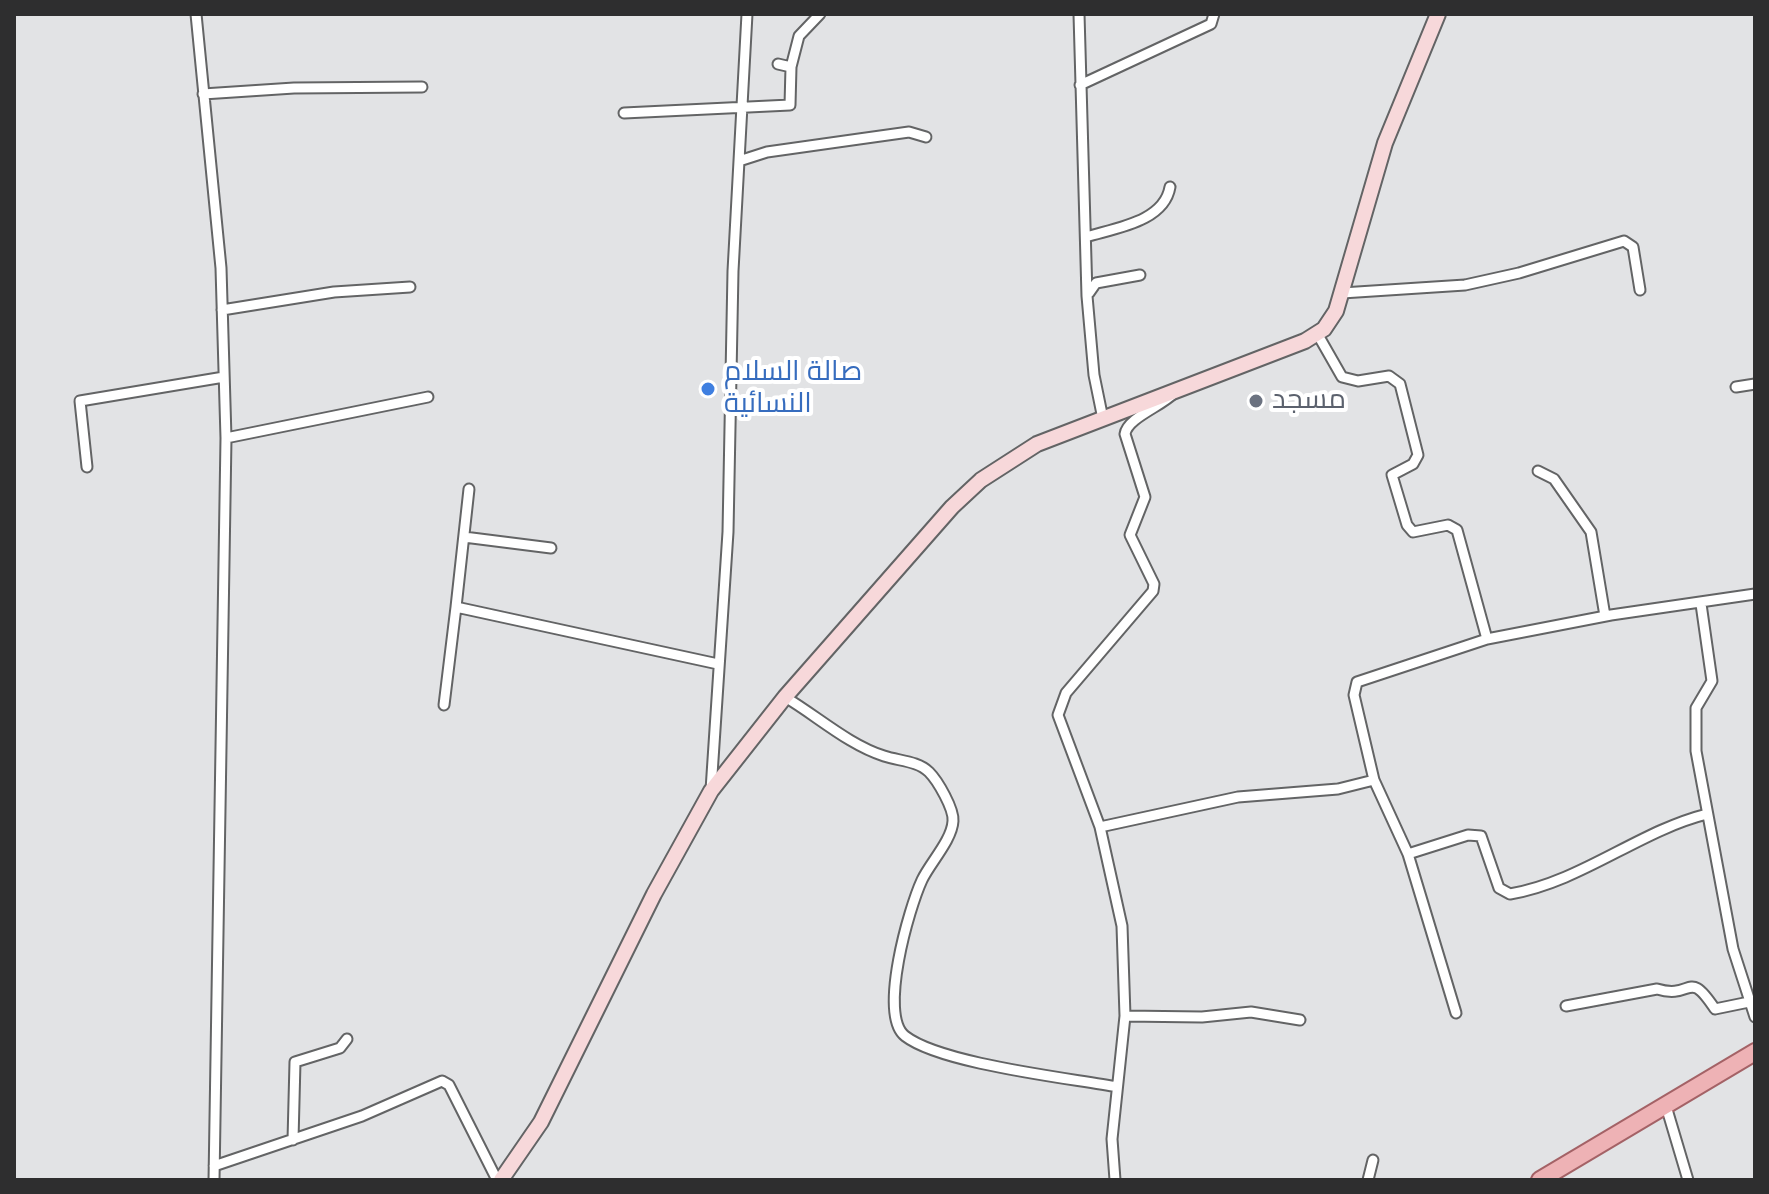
<!DOCTYPE html>
<meta charset="utf-8">
<style>
body{margin:0}
#map{position:relative;width:1769px;height:1194px;overflow:hidden;background:#e2e3e5;font-family:Poppins,sans-serif}
canvas{display:block}
.frame{position:absolute;inset:0;border:16px solid #2e2e2f;pointer-events:none}
</style>
<div id="map">
<canvas width="1769" height="1194"></canvas>
<div class="frame"></div>
</div>
<script>
const ctx = document.querySelector('canvas').getContext('2d');
ctx.lineJoin = 'round';
function stroke(path, color, width, dash) { ctx.strokeStyle = color; ctx.lineWidth = width; ctx.lineCap = dash ? 'butt' : 'round'; ctx.setLineDash(dash || []); ctx.stroke(path); }
function label(font, color, halo, rows, align = 'center') {
  ctx.font = font + ' Poppins,Cairo,sans-serif'; ctx.lineWidth = 8; ctx.setLineDash([]); ctx.textBaseline = 'middle'; ctx.strokeStyle = halo; ctx.fillStyle = color; for (const [text, x, y, turn = 0] of rows) {
    ctx.save(); ctx.translate(x, y); ctx.rotate((+turn || 0) * Math.PI / 180); ctx.textAlign = isNaN(turn) ? turn : align; if (halo) ctx.strokeText(text, 0, 0); ctx.fillText(text, 0, 0); ctx.restore();
  }
}
const minor = new Path2D(`
 M196,14L221,268L226,438L214,1180
 M1079,14L1087,296L1094,375L1103,419
 M791,67L799,36L820,14
 M1080,85L1211,24L1214,14
 M203,94L294,88L422,87
 M624,113L790,105L791,67L778,64
 M739,161L767,152L859,139L909,132L926,137
 M1086,237C1115,228 1164,222 1170,187
 M1089,293L1096,283L1140,275
 M1342,293L1465,285L1519,273L1624,241L1633,247L1640,290
 M222,310L334,292L410,287
 M1318,335L1342,377L1358,381L1389,376L1400,384L1418,455L1413,464L1392,475L1407,525L1413,532L1448,525L1457,530L1487,639
 M1736,387L1755,384
 M226,438L428,397
 M87,467L80,401L224,377
 M1538,471L1554,479L1591,532L1605,616
 M464,537L551,548
 M1701,604L1712,681L1696,708V751L1733,949L1755,1017
 M456,607L469,489
 M785,697C817,716 849,745 884,756C899,761 918,761 929,772C938,781 954,809 953,821C952,840 930,863 922,880C909,908 878,1015 905,1036C941,1064 1069,1078 1117,1087
 M444,705L456,607L718,664
 M711,790L728,532L733,271L747,14
 M1100,827L1238,797L1338,789L1374,780
 M1408,854L1468,835L1481,836L1499,888L1510,894C1581,882 1639,831 1707,814
 M1566,1006L1657,989C1694,1000 1687,967 1715,1009L1749,1002
 M1456,1013L1408,854L1374,780L1354,695L1357,682L1487,639L1611,615L1755,594
 M1125,1016L1202,1017L1251,1012L1300,1020
 M1666,1106L1688,1180
 M293,1140L295,1062L340,1048L347,1039
 M214,1166L362,1116L442,1081L449,1085L497,1180
 M1115,1180L1112,1139L1125,1016L1122,926L1100,827L1058,715L1066,693L1153,591L1154,584L1130,535L1145,497L1125,434C1127,418 1162,406 1174,393
 M1368,1180L1373,1160`);
const secondary = new Path2D(`
 M501,1180L541,1122L654,894L711,791L785,697L952,507L981,480L1037,444L1305,341L1324,329L1336,311L1385,143L1438,14`);
const primary = new Path2D(`
 M1540,1180L1755,1052`);
stroke(minor, '#636465', 13);
stroke(secondary, '#636465', 18);
stroke(primary, '#a46266', 20);
stroke(minor, '#fff', 9);
stroke(secondary, '#f7d8da', 14);
stroke(primary, '#eeb2b5', 16);
for (const [x, y, r, color] of [
 [708,389,8,"#3f7fe0"],
 [1256,401,8,"#6b7280"]
]) { const dot = new Path2D(); dot.arc(x, y, r, 0, 2 * Math.PI); ctx.fillStyle = color; ctx.fill(dot); stroke(dot, '#fff', 3); }
label('28px', '#366cbe', '#fff', [
 ["صالة السلام",724,373],
 ["النسائية",724,405]
], 'left');
label('28px', '#5b616d', '#fff', [
 ["مسجد",1272,401]
], 'left');
</script>
